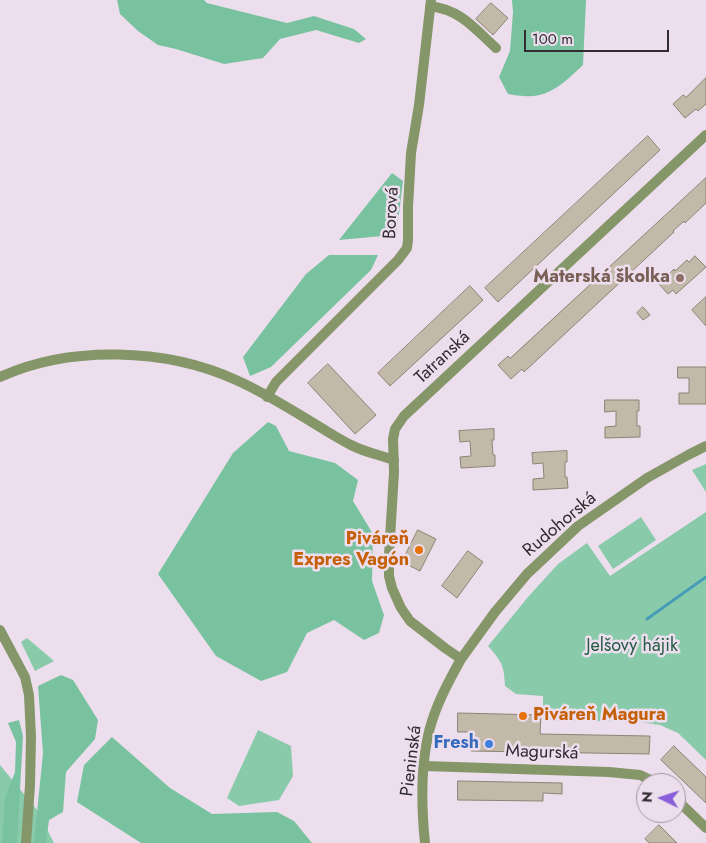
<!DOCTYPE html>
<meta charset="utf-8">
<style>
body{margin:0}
#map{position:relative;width:706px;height:843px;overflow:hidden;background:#eddeed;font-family:Jost,sans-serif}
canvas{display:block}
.north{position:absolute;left:636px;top:773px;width:50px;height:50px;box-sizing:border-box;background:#eddeed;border:1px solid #a297a2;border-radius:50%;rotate:274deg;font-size:14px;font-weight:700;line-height:20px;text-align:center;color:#312c31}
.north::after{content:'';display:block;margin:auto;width:18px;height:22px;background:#8960da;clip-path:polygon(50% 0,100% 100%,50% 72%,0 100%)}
.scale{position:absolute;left:524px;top:30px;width:145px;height:22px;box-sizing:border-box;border:2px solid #312c31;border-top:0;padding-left:6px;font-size:15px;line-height:18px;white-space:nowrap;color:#312c31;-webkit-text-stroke:4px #eddeed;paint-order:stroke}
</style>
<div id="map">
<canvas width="706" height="843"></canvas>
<div class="north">N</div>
<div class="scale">100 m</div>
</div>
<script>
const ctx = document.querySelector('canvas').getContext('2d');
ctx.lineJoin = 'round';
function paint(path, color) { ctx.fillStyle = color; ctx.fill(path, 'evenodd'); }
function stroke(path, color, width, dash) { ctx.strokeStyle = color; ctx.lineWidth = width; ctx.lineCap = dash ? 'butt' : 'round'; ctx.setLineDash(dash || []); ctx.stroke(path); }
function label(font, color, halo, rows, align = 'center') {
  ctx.font = font + ' Jost,sans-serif'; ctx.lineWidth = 5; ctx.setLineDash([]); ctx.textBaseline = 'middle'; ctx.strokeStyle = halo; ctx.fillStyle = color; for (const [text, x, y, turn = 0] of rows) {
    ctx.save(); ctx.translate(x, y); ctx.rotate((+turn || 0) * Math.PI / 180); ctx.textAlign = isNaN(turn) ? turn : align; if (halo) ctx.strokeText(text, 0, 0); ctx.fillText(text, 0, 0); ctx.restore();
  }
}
paint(new Path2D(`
 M706,464V492L692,470Z
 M706,512V760L678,733L660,725L640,722L543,720V696L516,694L505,686C504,665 502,662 488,646L528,597L558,564L587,543L610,576Z
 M641,517L656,540L613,569L598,546Z
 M27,638L54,661L35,671L21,642Z
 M258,730L291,746L293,776L279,800L239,806L227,798Z
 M0,765L37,810L54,843H0Z`), '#88caaa');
paint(new Path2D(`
 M117,0H204L207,3L287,23L314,16L354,29L366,39L359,43L316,30L280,39L263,58L224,64L176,49L158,45L138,31L120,14Z
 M512,0H586L583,65C567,80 549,99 524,96C519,96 514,95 508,94L499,77L510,51L513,12Z
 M392,173L403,181L397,229L393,235L339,240Z
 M329,255H378L371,270L271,367L250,376L243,357L306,274Z
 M268,422L276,426L289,451L335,463L358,480L353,501L373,534L372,581L384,615L379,633L364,640L334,620L307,633L287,672L261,681L216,656L158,574L233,453Z
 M61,675L73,680L98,720L95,739L66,772L63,812L49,820L46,843H34L43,753L38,686Z
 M19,720L23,736L17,843H2L5,798L15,772L16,742L8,723Z
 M112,737L170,788L212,814L277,812L294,821L312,843H141L77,802L84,765Z`), '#79c2a0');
stroke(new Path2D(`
 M647,619L706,577`), '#479db5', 3);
const building = new Path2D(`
 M491,3L508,18L493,35L476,19Z
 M706,78V104L698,111L696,109L685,118L673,104L683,95L686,97Z
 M648,136L660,150L498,302L485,288Z
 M706,178V203L685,223L684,221L673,231L674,232L524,372L522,369L511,379L498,365L508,356L510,358Z
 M695,256L706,267L676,294L673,290L668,294L659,284L674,269L675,271L687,260L689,262Z
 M470,286L483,300L390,386L378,373Z
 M706,297V326L692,310Z
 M643,307L650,315L643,320L637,313Z
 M328,364L376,415L355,434L308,383Z
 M678,367H706V404H679V393H689V378H678Z
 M605,400H639V411H637V426H640V437L605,438V427L616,426V411L605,412Z
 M494,429V440H492L493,455H495V466L461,468L460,457L471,456L470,441L460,442L459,431Z
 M567,451V462H565V477H567L568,488L533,490V479L544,478L543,463L533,464L532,453Z
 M418,530L436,539L420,571L402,562Z
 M468,551L483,562L457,598L442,586Z
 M458,713L541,715L540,734L650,736L649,754L471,751L472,732H458Z
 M674,746L706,777V803L661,760Z
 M458,781L562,783V794L543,793V801L458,800Z
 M659,825L677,843H649L645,839Z`);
paint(building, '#c3b9a8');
stroke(building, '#8d8374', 1);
stroke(new Path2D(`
 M430,6C461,10 474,28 496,48
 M0,377C70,345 166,348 236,380C268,394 298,414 328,432C335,436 343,441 351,445C364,452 380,455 394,460
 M267,397L276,382L398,260L407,248L408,240V207L411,153L419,105L431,0
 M424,766L609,772L640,775L657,783
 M676,799L706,828
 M425,843C421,804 420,759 432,721C439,699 450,679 461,659`), '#859669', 10);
stroke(new Path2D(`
 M706,135L404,416L395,429L393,439L394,472L389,555V576L392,588L401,608L410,621L445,648L461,659L495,612L527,574L578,526L647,478L688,455L706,446
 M0,630L25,677L29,695L31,737L30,785L26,843`), '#859669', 10);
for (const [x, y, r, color] of [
 [680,278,5,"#8d6e63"],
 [419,550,5,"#e8710a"],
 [523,716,5,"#e8710a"],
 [489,744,5,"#3f7fe0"]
]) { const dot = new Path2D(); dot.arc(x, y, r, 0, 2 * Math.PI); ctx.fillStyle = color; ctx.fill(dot); stroke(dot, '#eddeed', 2); }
label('18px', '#312c31', '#eddeed', [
 ["Borová",392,213,-87],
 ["Tatranská",443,358,-43],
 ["Rudohorská",560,525,-40],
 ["Magurská",542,753,2],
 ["Pieninská",412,761,-83]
]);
label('bold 18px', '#785e54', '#eddeed', [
 ["Materská školka",670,278]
], 'right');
label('bold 18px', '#c56008', '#eddeed', [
 ["Piváreň",409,540],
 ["Expres Vagón",409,561],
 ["Piváreň Magura",533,716,"left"]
], 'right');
label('18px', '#235b44', '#eddeed', [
 ["Jelšový hájik",632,647]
]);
label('bold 18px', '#366cbe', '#eddeed', [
 ["Fresh",479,744]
], 'right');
</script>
